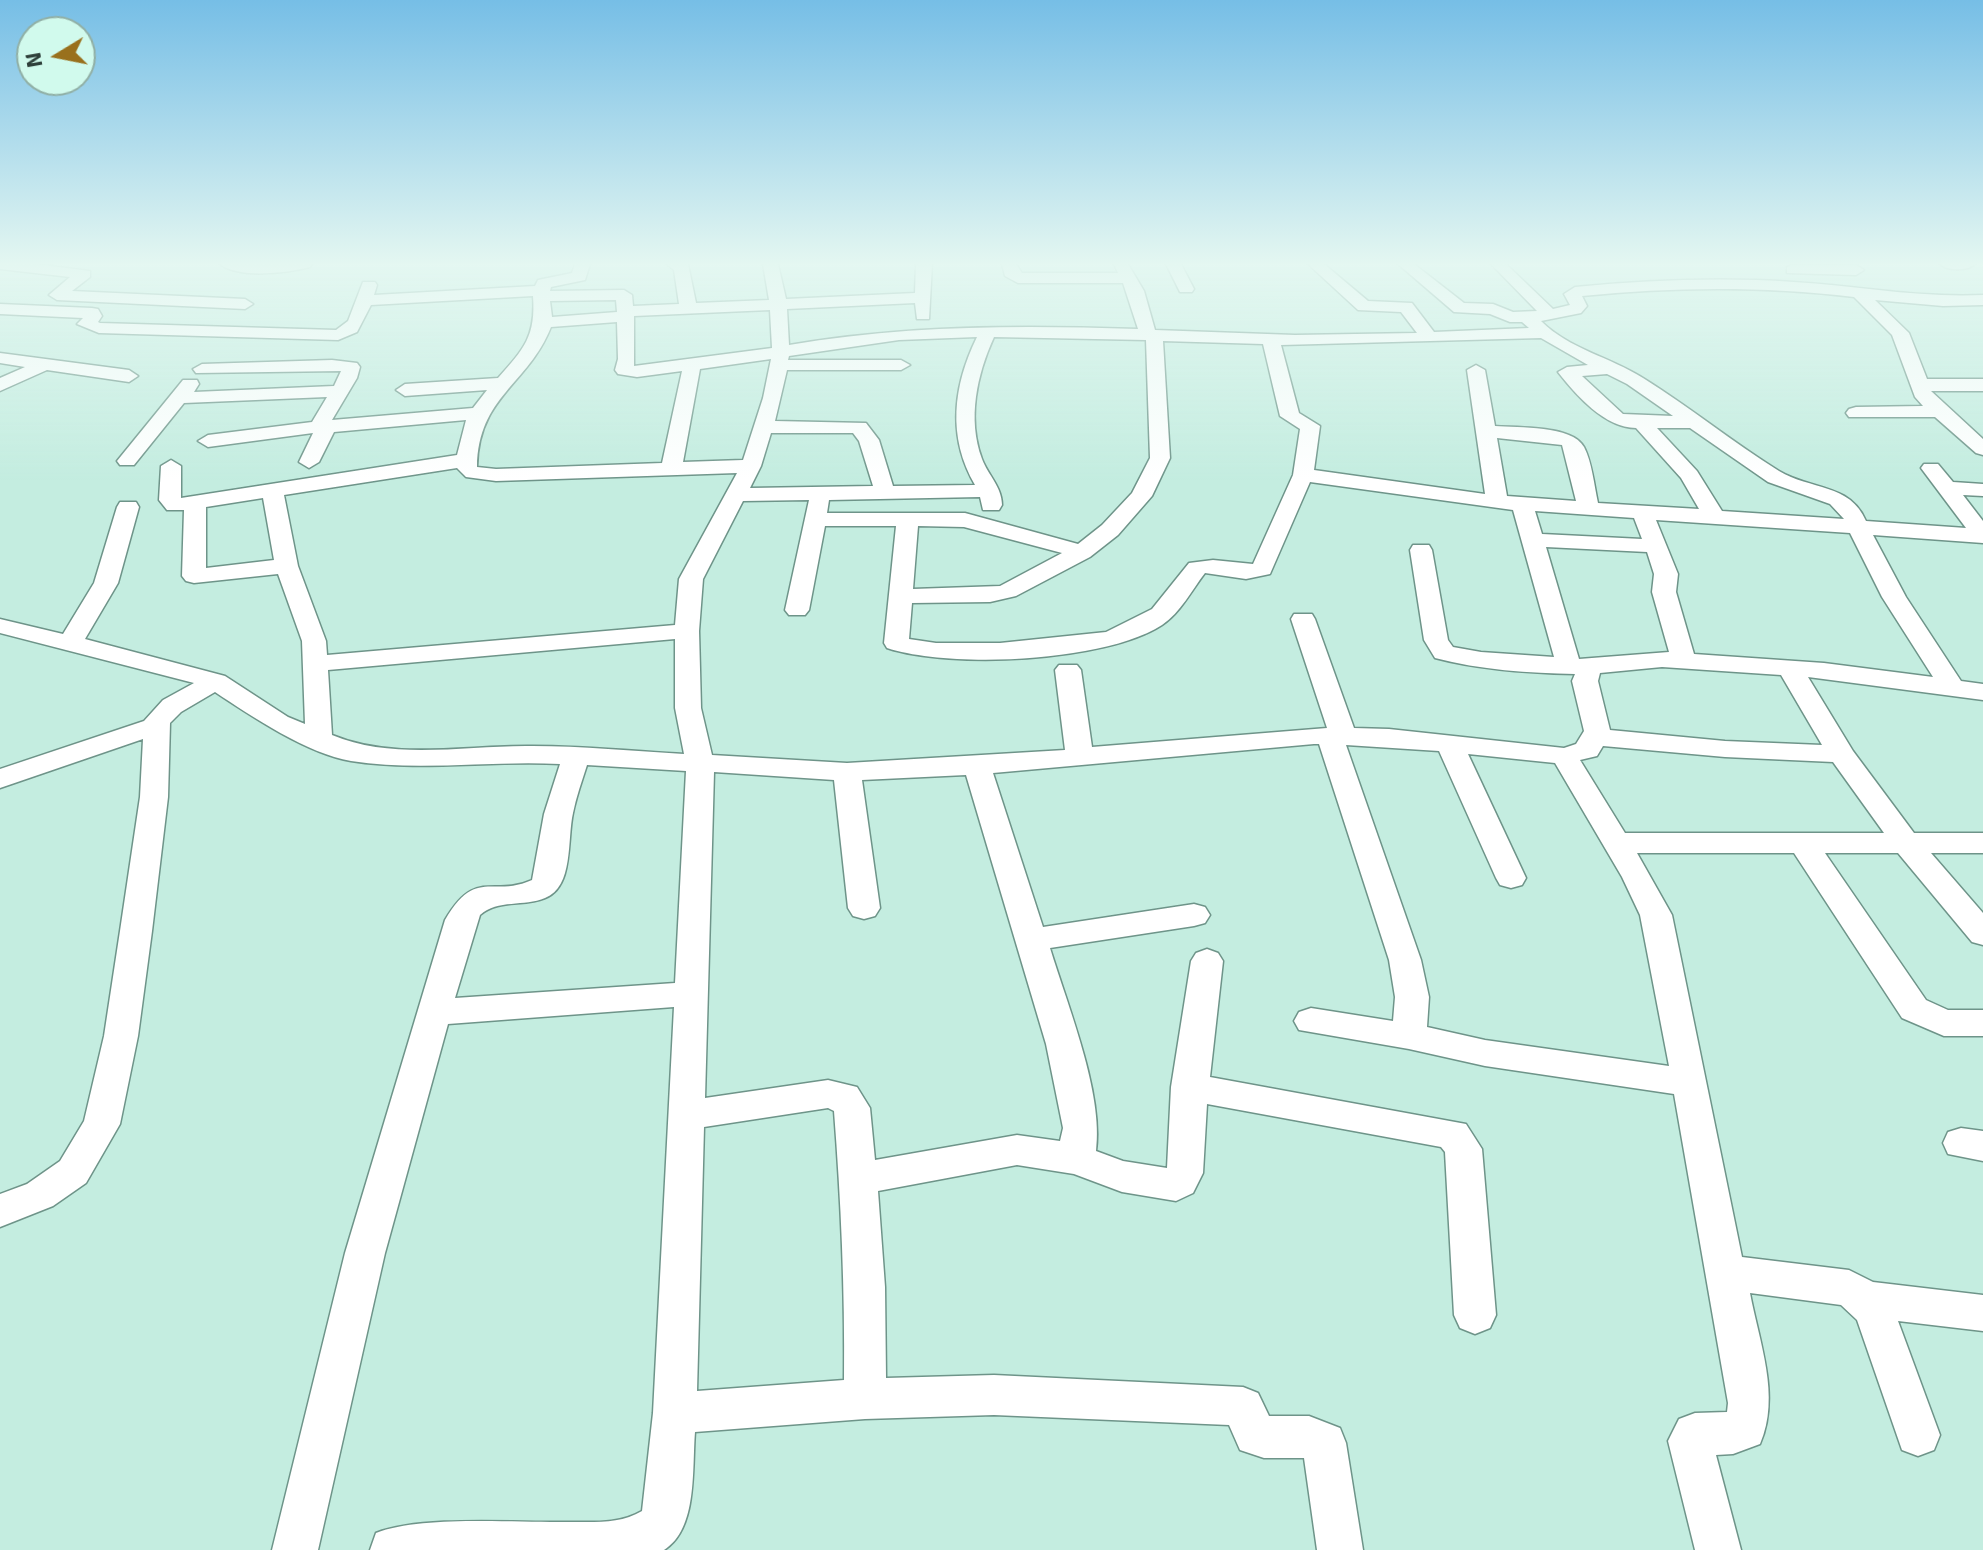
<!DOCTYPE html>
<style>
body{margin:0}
#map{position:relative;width:1983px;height:1550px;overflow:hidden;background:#c4ede0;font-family:Signika,sans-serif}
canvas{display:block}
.north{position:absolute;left:16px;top:16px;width:80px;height:80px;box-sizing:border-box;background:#d1faed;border:2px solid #90afa5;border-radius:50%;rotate:260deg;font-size:22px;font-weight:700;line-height:32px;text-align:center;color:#2e3f3a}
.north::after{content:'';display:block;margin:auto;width:28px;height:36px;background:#99701d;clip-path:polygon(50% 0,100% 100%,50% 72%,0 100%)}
</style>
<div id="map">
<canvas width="1983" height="1550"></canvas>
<div class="north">N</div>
</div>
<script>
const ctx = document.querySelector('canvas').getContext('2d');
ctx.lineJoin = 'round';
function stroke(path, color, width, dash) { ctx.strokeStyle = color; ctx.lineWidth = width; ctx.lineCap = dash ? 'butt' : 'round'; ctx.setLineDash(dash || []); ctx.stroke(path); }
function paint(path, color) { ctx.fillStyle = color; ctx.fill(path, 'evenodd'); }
const minor = new Path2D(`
 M0,264H35L90,271V277L72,291L245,299L253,304L245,309L57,300L49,295L70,277L0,269Z
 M220,264H312L310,267C287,273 239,279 220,264Z
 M575,264H590L585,280L551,287L550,291L624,290L632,295L633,306L679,304L674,270L667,264H688L696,303L769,300L763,264H778L786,299L915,293L916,264H932L929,319H917L915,303L787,309L789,345C905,325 1020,325 1138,329L1123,283H1018L1005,276L1002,264H1016L1022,273H1118L1114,264H1128L1144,291L1155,330L1295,335L1417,333L1401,312L1358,310L1308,264H1324L1368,301L1412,303L1434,332L1529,328L1522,322H1510L1490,314L1454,312L1398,264H1414L1464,303L1493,304L1513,312L1537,311L1491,264H1506L1553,309L1570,305L1564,294L1575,287C1648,280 1721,277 1794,282C1858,286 1920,298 1983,295V305L1943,306L1875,300L1909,333L1927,379H1983V391H1931L1983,439V455L1976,453L1935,417H1849L1846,413L1849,409L1856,407L1923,406L1915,397L1892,335L1854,297C1763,286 1672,287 1582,296L1587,306L1581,313L1541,321C1569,349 1610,357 1643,378C1690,407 1732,442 1779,471C1810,490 1850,483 1866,521L1966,528L1921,468L1924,464H1938L1953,482L1983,484V496L1963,495L1983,521V543L1873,535L1906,597L1961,681L1983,684V700L1808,677L1853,751L1914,833H1983V853H1931L1983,913V945L1972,942L1898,853H1825L1926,1000L1948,1010H1983V1036H1944L1902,1018L1794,853H1637L1672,915L1742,1257L1849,1270L1873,1282L1983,1295V1331L1898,1321L1940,1435L1934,1450L1918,1456L1902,1450L1857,1320L1841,1305L1750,1293C1759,1342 1781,1396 1760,1444L1733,1454L1716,1455L1741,1550H1695L1668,1441L1679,1419L1695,1413L1727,1412L1728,1403L1674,1094L1485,1066L1409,1049L1299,1030L1294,1021L1299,1012L1311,1008L1393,1021L1395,997L1389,960L1319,744H1314L993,773L1043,927L1194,904L1205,907L1210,915L1205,923L1194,926L1050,948C1067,1004 1104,1094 1096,1151L1123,1161L1167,1168L1171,1087L1191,961L1196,953L1207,949L1218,953L1223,961L1210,1077L1466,1124L1482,1149L1496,1315L1490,1328L1475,1334L1460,1328L1454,1315L1445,1152L1441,1147L1207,1104L1203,1173L1193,1193L1176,1201L1122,1192L1074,1174L1017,1165L878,1191L885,1287L886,1378L994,1375L1243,1387L1258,1393L1269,1416H1309L1340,1428L1346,1443L1363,1550H1317L1304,1458H1264L1240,1450L1229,1425L994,1415L865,1419L695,1432C692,1468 698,1529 664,1550H370L376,1533C422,1515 517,1523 569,1522C595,1522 620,1524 642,1511L653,1413L674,1007L448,1024L385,1253L318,1550H272L345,1253L445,920C476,867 492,898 532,880L544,814L560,764C491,760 420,772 351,761C308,754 251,716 215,692L181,712L170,723L168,797L152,931L138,1036L120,1124L86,1183L53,1206L0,1227V1194L27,1184L60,1161L84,1121L104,1036L120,931L140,797L143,739L0,788V769L144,721L163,700L194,683L0,633V619L63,634L94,583L117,507L120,502H136L139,507L118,583L85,639L225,676L288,717L305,724L302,641L278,574L194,583L186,581L182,576L184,510H167L159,500L161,466L171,460L181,466V498L457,455L466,420L334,432L319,462L309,468L299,462L313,433L208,447L198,441L208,435L312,422L327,397L184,403L134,465H120L117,461L183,380H197L199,384L194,392L334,386L341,371L196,373L193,369L202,364L332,360L357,363L360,367L357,378L332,420L473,408L487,390L405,396L396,390L405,384L498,378C524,349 536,336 533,296L371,305L357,332L338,340L99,333L77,324L83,318L0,314V304L92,308L98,309L102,316L98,322L100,323L336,330L348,321L363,282H375L377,285L374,295L535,286L538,280L572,273ZM616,300L617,312L552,317L550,301ZM770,310L772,348L634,366V316ZM617,322L618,359L615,370L618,374L637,377L682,371L662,463L496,469L477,467C478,396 528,385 551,327ZM977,337C953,386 947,437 975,485L893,486L879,440L866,423L775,421L787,370H901L910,365L901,360H788L789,356L899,340ZM994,337L1146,340L1150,458L1132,493L1102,525L1078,544L965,513H827L829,500L980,497L983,510H999L1002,505C1002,487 988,475 982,459C967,419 977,374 994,337ZM1541,338L1588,365L1567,367L1558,372C1576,395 1605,428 1636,428L1681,478L1699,509L1598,503C1594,485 1592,462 1584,447C1572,425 1518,428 1495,426L1485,370L1476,365L1467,370L1485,494L1314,470L1320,426L1299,413L1281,345ZM1163,341L1263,344L1280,416L1300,429L1293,475L1253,564L1213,560L1189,563L1152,609L1106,632L1000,643H936L909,639L912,603L990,602L1016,596L1090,557L1118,535L1152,496L1170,458ZM771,359L763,398L743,460L683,462L700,369ZM1607,374L1627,384L1673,416L1623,414L1582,376ZM1657,428H1690L1768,482L1830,504L1844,519L1722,511L1697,471ZM771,433H853L859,441L873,486L750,488L761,466ZM1497,438L1562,445L1576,501L1507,496ZM457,468L466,477L496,481L737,473L679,579L675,625L327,655L326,641L298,566L284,495ZM1310,482L1513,510L1554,657L1481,652L1453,647L1448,640L1432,550L1429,545H1413L1410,550L1424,640L1435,658C1480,670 1529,673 1575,674L1572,681L1584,731L1576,744L1564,748L1389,729L1354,728L1315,619L1312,614H1294L1291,619L1327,728L1092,747L1081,670L1077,665H1059L1055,670L1065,750L847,763L712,755L701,708L699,631L703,579L743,501L809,500L785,610L789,615H805L809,610L825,526H896L884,643L887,648C951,669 1105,662 1162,625C1181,612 1191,591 1205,573L1246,579L1270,574ZM263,498L274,560L206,568V507ZM1535,511L1634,518L1642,539L1542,534ZM1656,520L1850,533L1882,597L1933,677L1824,663L1694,654L1676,592L1678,574ZM918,526L964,527L1062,553L1000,586L913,589ZM1546,547L1647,552L1654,574L1652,592L1669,652L1579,659ZM675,639V708L684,754C634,751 582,746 532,746C466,745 394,761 332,735L328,670ZM1662,667L1781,675L1822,745L1725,741L1610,730L1598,681L1600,673ZM1346,745L1439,751L1496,878L1500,885L1511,888L1522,885L1526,878L1468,754L1555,763L1622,877L1640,915L1669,1066L1485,1040L1427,1027L1429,997L1421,960ZM1603,746L1725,757L1833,762L1884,833H1625L1580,760L1597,756ZM587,765L686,771L675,983L455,998L480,915C498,899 524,907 545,898C574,887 567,839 573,813C576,797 582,781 587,765ZM714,772L834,780L848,908L853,916L864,919L875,916L880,908L862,780L966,775L1046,1044L1063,1128L1060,1141L1017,1135L875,1160L870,1108L857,1087L828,1080L705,1098ZM828,1108L834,1111C841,1201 845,1290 844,1380L697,1391L704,1127Z
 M1166,264H1181L1194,289L1192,292H1180Z
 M1940,264H1975C1967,271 1948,271 1940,264Z
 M1793,265H1856L1864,270L1856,275L1787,273V267Z
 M0,353L129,370L138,376L129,382L47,370L0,391V378L25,367L0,363Z
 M1961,1128L1983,1131V1161L1948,1154L1943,1143L1948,1132Z`);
stroke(minor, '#6e9489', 3);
paint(minor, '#fff');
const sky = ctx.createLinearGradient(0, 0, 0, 480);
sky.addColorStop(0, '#76bee6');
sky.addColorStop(0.55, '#e4f7f1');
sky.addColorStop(1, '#e4f7f100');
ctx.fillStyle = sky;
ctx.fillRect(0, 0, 1983, 480);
</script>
